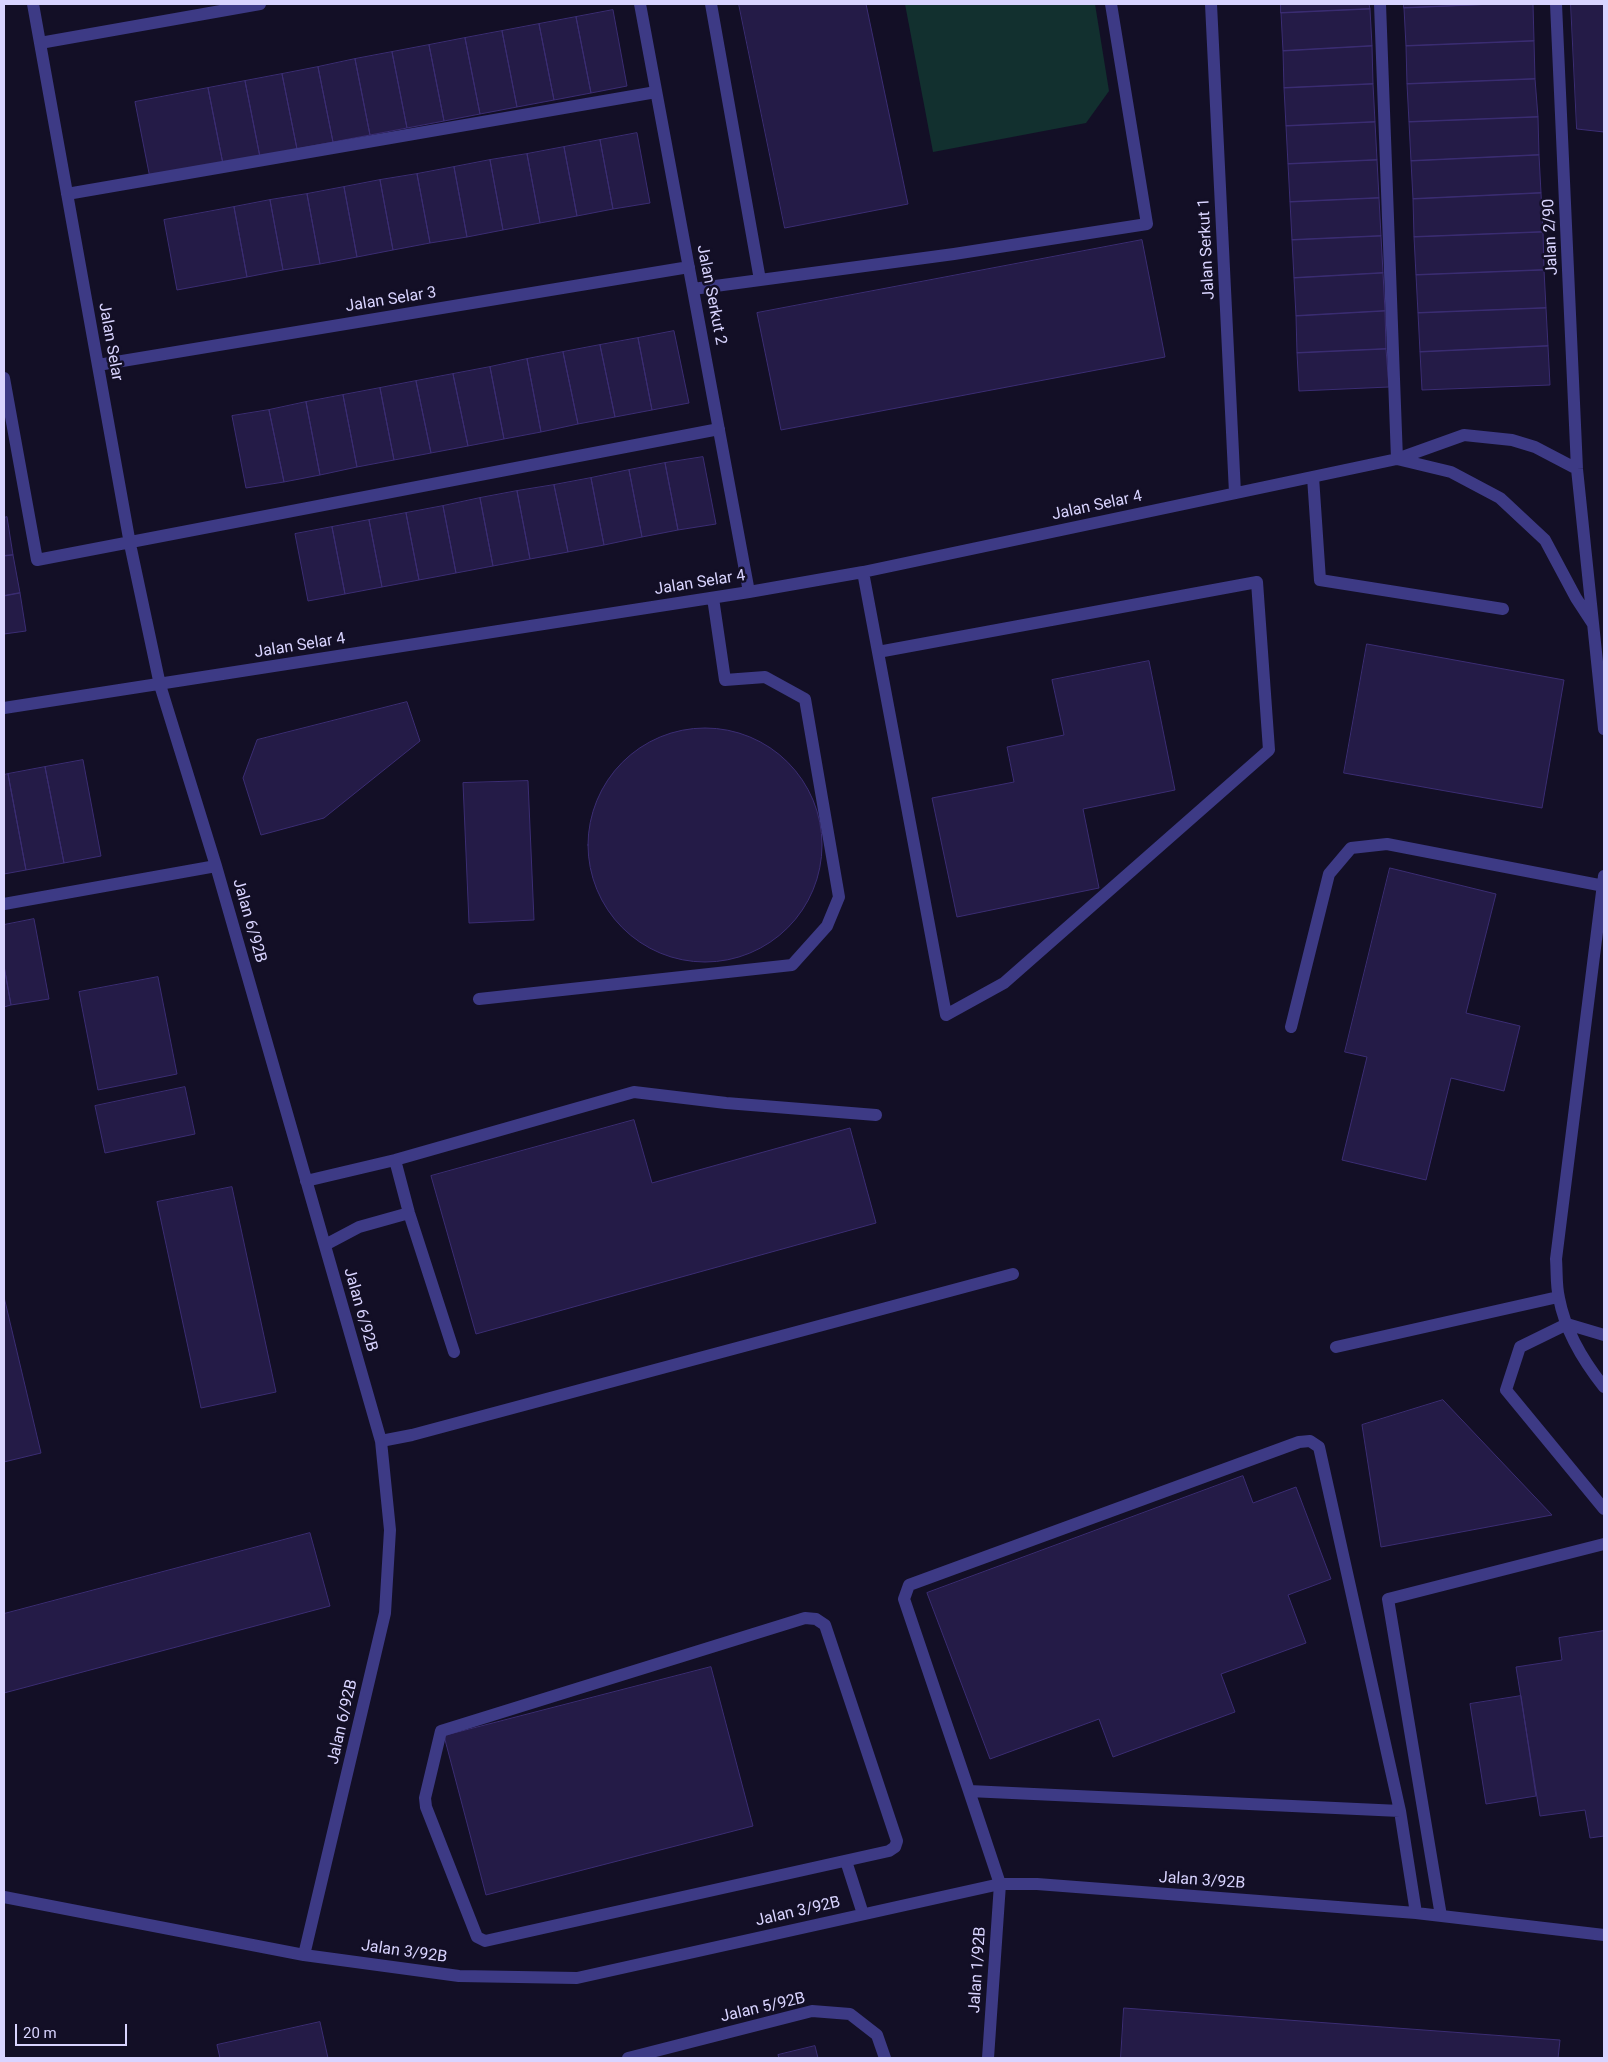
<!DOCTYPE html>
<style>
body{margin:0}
#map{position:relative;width:1608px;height:2062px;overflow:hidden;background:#130f26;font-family:Roboto,sans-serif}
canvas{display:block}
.frame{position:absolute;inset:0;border:5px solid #d9d4ff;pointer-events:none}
.scale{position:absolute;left:15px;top:2024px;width:112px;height:22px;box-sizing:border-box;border:2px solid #d9d4ff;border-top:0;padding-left:6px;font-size:15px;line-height:18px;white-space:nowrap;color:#d9d4ff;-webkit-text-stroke:4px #130f26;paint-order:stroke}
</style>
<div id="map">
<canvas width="1608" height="2062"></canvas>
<div class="frame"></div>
<div class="scale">20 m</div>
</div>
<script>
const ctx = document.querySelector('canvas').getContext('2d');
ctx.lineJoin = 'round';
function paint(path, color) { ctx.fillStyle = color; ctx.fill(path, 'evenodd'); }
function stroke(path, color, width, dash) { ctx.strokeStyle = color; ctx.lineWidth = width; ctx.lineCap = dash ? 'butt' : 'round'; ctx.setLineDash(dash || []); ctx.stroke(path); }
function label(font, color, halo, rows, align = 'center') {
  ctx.font = font + ' Roboto,sans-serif'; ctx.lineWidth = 5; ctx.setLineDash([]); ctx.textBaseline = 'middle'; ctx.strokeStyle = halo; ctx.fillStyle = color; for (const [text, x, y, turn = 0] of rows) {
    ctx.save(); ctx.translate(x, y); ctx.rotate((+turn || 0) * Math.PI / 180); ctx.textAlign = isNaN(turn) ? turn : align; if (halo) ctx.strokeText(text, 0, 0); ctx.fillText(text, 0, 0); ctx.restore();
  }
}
paint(new Path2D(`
 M905,4H1095L1109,91L1086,123L933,152Z`), '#12302f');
const building = new Path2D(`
 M739,4H866L908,204L785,228Z
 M1281,4H1369L1370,9L1281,13Z
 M1404,4H1494L1404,8Z
 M1494,4H1533L1534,41L1406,46L1404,8Z
 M1571,4H1604V132L1577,129Z
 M1370,9L1372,46L1283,51L1281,13Z
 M613,10L627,86L591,93L576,17Z
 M576,17L591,93L554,100L539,24Z
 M539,24L554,100L517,107L502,31Z
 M502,31L517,107L480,114L465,38Z
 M465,38L480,114L444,121L429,45Z
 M1534,41L1535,79L1407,84L1406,46Z
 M429,45L444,121L407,128L392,52Z
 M1372,46L1373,84L1284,88L1283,51Z
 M392,52L407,128L370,135L355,59Z
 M355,59L370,135L333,142L318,67Z
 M318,67L333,142L297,149L282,74Z
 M282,74L297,149L260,157L245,81Z
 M1535,79L1538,117L1409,122L1407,84Z
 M245,81L260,157L223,164L208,88Z
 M1373,84L1375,122L1286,126L1284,88Z
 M208,88L223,164L150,178L135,102Z
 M1538,117L1539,155L1411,161L1409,122Z
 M1375,122L1377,160L1288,164L1286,126Z
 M637,133L650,203L613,209L600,140Z
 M600,140L613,209L577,216L564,147Z
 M564,147L577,216L540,223L527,154Z
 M527,154L540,223L503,230L490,160Z
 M1539,155L1541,193L1413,199L1411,161Z
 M490,160L503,230L467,237L454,167Z
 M1377,160L1379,198L1290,202L1288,164Z
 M454,167L467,237L430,243L417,174Z
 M417,174L430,243L393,250L380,180Z
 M380,180L393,250L357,257L344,187Z
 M344,187L357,257L320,264L307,194Z
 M1541,193L1543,232L1414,237L1413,199Z
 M307,194L320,264L283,270L270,200Z
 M1379,198L1381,236L1292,240L1290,202Z
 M270,200L283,270L247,277L234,207Z
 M234,207L247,277L177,290L164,220Z
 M1543,232L1544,270L1416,275L1414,237Z
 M1381,236L1383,273L1294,278L1292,240Z
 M1142,240L1165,357L781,430L757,313Z
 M1544,270L1546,308L1418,313L1416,275Z
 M1383,273L1385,311L1296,316L1294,278Z
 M1546,308L1548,346L1420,352L1418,313Z
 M1385,311L1386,349L1297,353L1296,316Z
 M674,331L689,403L652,410L638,338Z
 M638,338L652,410L615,417L600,345Z
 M600,345L615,417L578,424L563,352Z
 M1548,346L1550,385L1422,390L1420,352Z
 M1386,349L1389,387L1299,391L1297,353Z
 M563,352L578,424L541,432L527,359Z
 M527,359L541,432L504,439L490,367Z
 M490,367L504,439L468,446L453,374Z
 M453,374L468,446L431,453L416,381Z
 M416,381L431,453L394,460L380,388Z
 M380,388L394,460L357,467L343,395Z
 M343,395L357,467L320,475L306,402Z
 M306,402L320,475L284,482L269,410Z
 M269,410L284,482L246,488L232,416Z
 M703,457L716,524L678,530L665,463Z
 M665,463L678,530L642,537L629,470Z
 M629,470L642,537L604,545L591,478Z
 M591,478L604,545L568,552L554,485Z
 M554,485L568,552L530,559L517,491Z
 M517,491L530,559L493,566L480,498Z
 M480,498L493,566L456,573L443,506Z
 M443,506L456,573L419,580L406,513Z
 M406,513L419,580L382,587L369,520Z
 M7,517L13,555L4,556V518Z
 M369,520L382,587L345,594L332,527Z
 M332,527L345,594L308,601L295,534Z
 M13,555L20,593L4,596V556Z
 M20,593L26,631L4,634V596Z
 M1367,644L1564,680L1542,808L1344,773Z
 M1149,661L1175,790L1083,809L1099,888L957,917L932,798L1014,782L1007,747L1064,735L1052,680Z
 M407,702L420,741L324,818L261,835L243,778L257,740Z
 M588 845a117 117 0 1 1 234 0a117 117 0 1 1-234 0Z
 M83,760L101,856L64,863L45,767Z
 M45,767L64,863L26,870L8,774Z
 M8,774L26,870L4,874V775Z
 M528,781L534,920L469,923L463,783Z
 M1390,868L1496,894L1466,1013L1520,1026L1504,1091L1451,1078L1426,1180L1342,1160L1367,1057L1345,1052Z
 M34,919L49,999L11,1005L4,966V925Z
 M4,966L11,1005L4,1007Z
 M158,977L177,1074L98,1090L79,992Z
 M185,1087L195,1134L105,1153L95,1106Z
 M634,1120L652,1183L850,1128L876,1223L476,1334L431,1176Z
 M232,1187L276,1392L201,1408L157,1202Z
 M4,1297L41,1453L4,1462Z
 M1443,1400L1552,1515L1381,1547L1362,1425Z
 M1243,1476L1253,1503L1296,1487L1331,1579L1288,1595L1306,1643L1221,1674L1235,1712L1113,1757L1099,1719L990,1759L927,1593Z
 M310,1533L330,1606L4,1693V1614Z
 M1604,1631V1836L1590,1838L1585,1810L1540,1816L1516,1667L1562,1660L1559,1638Z
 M711,1667L753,1826L486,1895L444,1736Z
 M1521,1696L1536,1796L1486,1804L1470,1704Z
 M1124,2008L1560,2040L1558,2058H1121Z
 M320,2022L328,2058H220L217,2045Z
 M815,2046L818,2058H779L778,2055Z`);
paint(building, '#241b47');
stroke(building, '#3b2d73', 1);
stroke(new Path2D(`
 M33,4L130,544L160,685L216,866L381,1441L390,1530L385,1613L304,1955
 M640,4L749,592
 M711,4L760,280
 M1211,4L1235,493
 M1380,4L1397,459
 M1556,4L1577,469L1604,729
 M40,43L260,4
 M67,194L656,92
 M693,289L954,254L1147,224L1111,4
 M98,365L689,267
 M4,378L37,560L719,429
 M1397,459L1451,472L1500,498L1545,540L1576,598L1593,624
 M1313,477L1320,580L1503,609
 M863,572L946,1015L1004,983L1269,750L1257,582L878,652
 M4,708L749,592L863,572L1397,459L1464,435L1512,440L1535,447L1577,469
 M1604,876L1556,1259C1557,1272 1556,1286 1559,1298C1565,1330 1584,1362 1604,1387
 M4,904L216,866
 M479,999L792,965L827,926L839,897L805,699L765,677L725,680L713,598
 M1291,1027L1329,874L1351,848L1387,844L1604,886
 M395,1160L409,1213L454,1352
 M306,1181L395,1160L634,1092L726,1103L876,1115
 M325,1245L359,1227L409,1213
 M1604,1335L1567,1324L1520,1347L1506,1390L1604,1509
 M1336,1347L1558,1297
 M381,1441L412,1435L1013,1274
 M805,1618L816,1619L825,1625L897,1841L895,1847L889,1851L485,1941L477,1937L426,1807L425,1798L441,1731Z
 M969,1791L904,1599L909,1585L1299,1442L1310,1441L1319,1447L1400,1811
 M846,1861L863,1914
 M4,1897L304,1955L459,1976L577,1978L1000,1884H1037L1416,1913L1604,1935
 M1441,1916L1388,1599L1604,1544
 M628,2058L812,2011L850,2014L877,2035L885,2058
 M988,2058L1000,1884L969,1791L1400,1811L1416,1913`), '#3d3a85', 12);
label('16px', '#d9d4ff', '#130f26', [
 ["Jalan 2/90",1551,237,-93],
 ["Jalan Serkut 1",1207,249,-93],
 ["Jalan Serkut 2",711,295,79],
 ["Jalan Selar 3",391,300,-9],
 ["Jalan Selar",110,342,80],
 ["Jalan Selar 4",1097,506,-12],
 ["Jalan Selar 4",700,583,-9],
 ["Jalan Selar 4",300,646,-9],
 ["Jalan 6/92B",249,921,74],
 ["Jalan 6/92B",360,1310,74],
 ["Jalan 6/92B",343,1722,-77],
 ["Jalan 3/92B",1202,1881,4],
 ["Jalan 3/92B",798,1912,-13],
 ["Jalan 3/92B",404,1952,8],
 ["Jalan 1/92B",978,1970,-86],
 ["Jalan 5/92B",763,2008,-13]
]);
</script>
